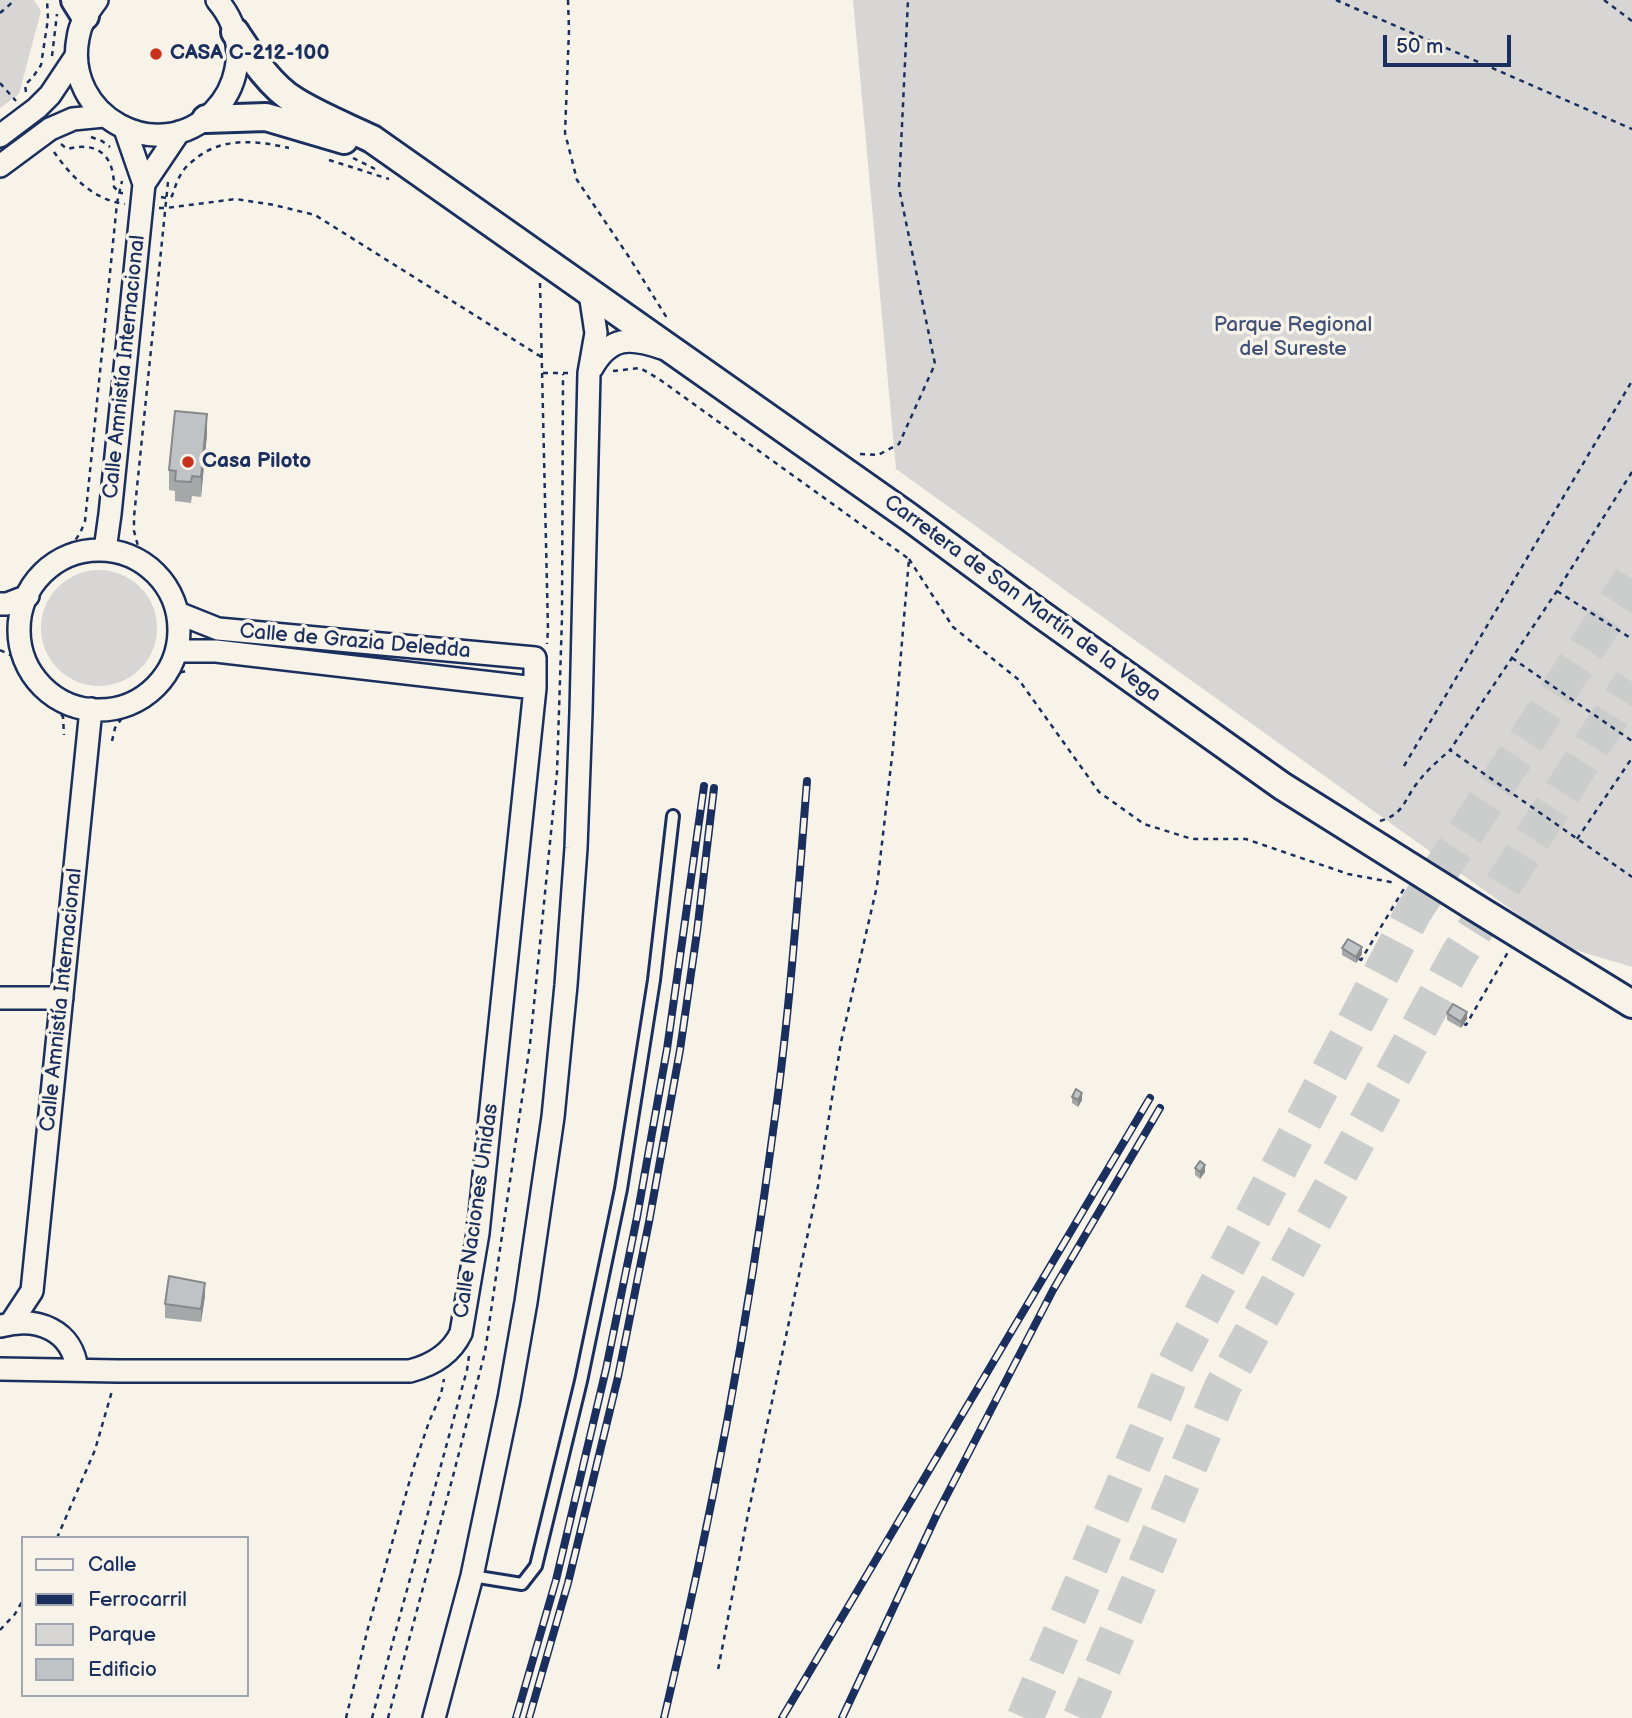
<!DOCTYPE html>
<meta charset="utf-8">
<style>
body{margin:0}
#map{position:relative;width:1632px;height:1718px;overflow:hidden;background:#f7f3e8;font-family:"Balsamiq Sans",sans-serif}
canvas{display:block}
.legend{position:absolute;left:21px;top:1536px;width:228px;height:161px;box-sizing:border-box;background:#f7f3e8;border:2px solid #9fa5b1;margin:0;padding:9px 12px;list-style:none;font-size:21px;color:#1b2f5e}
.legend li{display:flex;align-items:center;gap:14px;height:35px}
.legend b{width:35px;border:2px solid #9fa5b1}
.scale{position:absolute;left:1383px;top:35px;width:128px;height:32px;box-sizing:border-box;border:4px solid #1b2f5e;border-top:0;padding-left:9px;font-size:21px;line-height:24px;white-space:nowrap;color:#1b2f5e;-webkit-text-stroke:5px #f7f3e8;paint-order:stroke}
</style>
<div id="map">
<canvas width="1632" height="1718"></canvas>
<ul class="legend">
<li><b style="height:9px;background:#f7f3e8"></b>Calle</li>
<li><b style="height:9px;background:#1b2f5e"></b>Ferrocarril</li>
<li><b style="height:19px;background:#d7d6d4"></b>Parque</li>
<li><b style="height:19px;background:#c0c3c5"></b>Edificio</li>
</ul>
<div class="scale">50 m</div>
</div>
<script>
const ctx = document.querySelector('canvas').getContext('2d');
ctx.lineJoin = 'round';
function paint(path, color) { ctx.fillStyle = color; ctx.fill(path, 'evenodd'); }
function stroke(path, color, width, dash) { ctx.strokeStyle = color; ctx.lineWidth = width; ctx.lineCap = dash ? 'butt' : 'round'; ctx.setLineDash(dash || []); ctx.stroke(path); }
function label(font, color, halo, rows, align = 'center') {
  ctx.font = font + ' "Balsamiq Sans",sans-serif'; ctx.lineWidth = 7; ctx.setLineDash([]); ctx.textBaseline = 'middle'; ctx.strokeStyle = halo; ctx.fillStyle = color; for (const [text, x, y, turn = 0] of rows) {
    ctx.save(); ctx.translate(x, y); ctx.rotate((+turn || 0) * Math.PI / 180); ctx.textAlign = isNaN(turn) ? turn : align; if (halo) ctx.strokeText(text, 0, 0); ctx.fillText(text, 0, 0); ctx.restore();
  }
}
paint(new Path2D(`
 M0,0H34L41,11L19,94L0,108Z
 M853,0H1632V967L1562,946L896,469Z
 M41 628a58 58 0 1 1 116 0a58 58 0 1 1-116 0Z`), '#d7d6d4');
stroke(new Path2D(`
 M1025,1718L1175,1365L1414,911L1632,579
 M1081,1718L1223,1386L1458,956L1632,682`), '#cbcccc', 37, [37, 18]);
const service = new Path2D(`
 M472,1576L522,1584L536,1566L581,1381L621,1189L654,980L673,816`);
const minor = new Path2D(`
 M97,0C88,12 80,23 78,38C63,116 158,168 214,111C226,99 233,85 236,69C241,43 234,20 217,0
 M0,136L37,108L50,95L76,56
 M0,166L50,129L73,119L104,116
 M144,184L179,132
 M592,368C610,336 630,337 662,348
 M105,550L110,514L144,184L125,129
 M19 630a80 80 0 1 1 160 0a80 80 0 1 1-160 0Z
 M0,604H7L28,596
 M177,651H216L535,688
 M0,998H62
 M11,1323L32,1291L91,709
 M1,1326C37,1316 73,1330 77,1370
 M0,1369L118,1371H410C433,1365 451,1354 461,1333L478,1233L535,688V658L218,629L178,613
 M434,1718L472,1576L509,1399L526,1302L553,1117L566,985L576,848L581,712L589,373L596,333L590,293`);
const tertiary = new Path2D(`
 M75,0L85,16
 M235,32C251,56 270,86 295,101C319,116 347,127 372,139L909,517L1039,613L1282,786L1473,906L1632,1004
 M206,119L266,117L344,140`);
stroke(service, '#1b2f5e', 16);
stroke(minor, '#1b2f5e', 26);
stroke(tertiary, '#1b2f5e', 32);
stroke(new Path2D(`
 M568,0L569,30L565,133L577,180L629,257L667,318
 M1336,0L1632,129
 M1604,0L1632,21
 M0,13L15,0
 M52,56L57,14
 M0,83L16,101
 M26,92L25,85L33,77L41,65L48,19L47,0
 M91,137L102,141L110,147
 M61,144L67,149C99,141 114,156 114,187L120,193H123
 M54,152C71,176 93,200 125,204
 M353,158L375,169
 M329,160L389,179
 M168,182L134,517V531L138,546L163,572L180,595
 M161,197L166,198L172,196C175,187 178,178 183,171C187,165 194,160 199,156C226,137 258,141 289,148
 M159,208H166L236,199L274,205L315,215L543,358
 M540,283L548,630L547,644
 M613,371L640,368L659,379L909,559L893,748L877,886L841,1042L818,1186L748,1514L718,1670
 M543,373H572
 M860,454L878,455L899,444L935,364L899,188L908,0
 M1632,472L1557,591L1450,750L1632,877
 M909,559L953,627L1019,680L1099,792L1144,824L1192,839H1246L1348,874L1396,883
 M29,577C36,571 43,564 51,558C70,544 76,546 85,521L117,203L122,181
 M1557,591L1632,639
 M0,650L12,656L42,693L57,709L63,717L64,735
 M1512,658L1632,741
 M112,741L115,728L124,715L149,698L178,673L186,671
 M1404,766L1632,381
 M1380,821C1405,814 1404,799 1418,782C1427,770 1439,760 1450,750
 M1577,839L1632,758
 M1359,959L1361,960L1405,887
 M1464,1024L1466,1025L1508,952
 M57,1538L95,1450L112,1391
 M0,1630L15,1614L23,1600
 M346,1718L368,1628L413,1469L429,1422L441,1394L444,1379
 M372,1718L467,1370L469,1356
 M388,1718L452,1480L485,1352L530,1044L557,772L562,618L563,374`), '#1b2f5e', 2.5, [5, 5]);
stroke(service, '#f7f3e8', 10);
stroke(minor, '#f7f3e8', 21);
stroke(tertiary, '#f7f3e8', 26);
const rail = new Path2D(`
 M516,1718L556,1580L606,1369L637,1217L667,1049L704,786
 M529,1718L568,1583L618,1377L649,1222L680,1050L697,932L714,788
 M664,1718C711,1522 748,1324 774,1124C790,1010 798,895 807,781
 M782,1718L1150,1098
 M842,1718L937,1514L1053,1290L1160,1108`);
stroke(rail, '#1b2f5e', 8);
stroke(rail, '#f7f3e8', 5, [16]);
paint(new Path2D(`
 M207,434L201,497L192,496L191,503L175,501V491L169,490V470Z
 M1342,948L1362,954L1356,963L1342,955Z
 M1447,1013L1467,1019L1461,1028L1447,1020Z
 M1072,1097L1082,1100L1078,1107L1072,1103Z
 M1195,1168L1205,1172L1200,1179L1195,1175Z
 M205,1296L201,1322L165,1318V1304Z`), '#a5a8a9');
paint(new Path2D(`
 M207,414V434L201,497V477Z
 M1362,947V954L1356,963V957Z
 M1467,1012V1019L1461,1028V1022Z
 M1082,1093V1100L1078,1107V1100Z
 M1205,1165V1172L1200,1179V1172Z
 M205,1283V1296L201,1322V1309Z`), '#86888a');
const building = new Path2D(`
 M175,411L207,414L201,477L192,476L191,482L175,481L176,471L169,470Z
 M1348,939L1362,947L1356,957L1342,948Z
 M1453,1004L1467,1012L1461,1022L1447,1013Z
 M1076,1089L1082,1093L1078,1100L1072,1097Z
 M1200,1161L1205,1165L1200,1172L1195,1168Z
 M169,1276L205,1283L201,1309L165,1304Z`);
paint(building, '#c0c3c5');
stroke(building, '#86888a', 2);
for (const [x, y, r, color] of [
 [156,54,7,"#c8321e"],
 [188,462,7,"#c8321e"]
]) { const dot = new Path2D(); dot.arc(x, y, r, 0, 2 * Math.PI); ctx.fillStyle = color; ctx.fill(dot); stroke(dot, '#f7f3e8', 2.5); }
label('bold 21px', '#1b2f5e', '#f7f3e8', [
 ["CASA C-212-100",170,54],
 ["Casa Piloto",202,462]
], 'left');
label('21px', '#415076', '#f7f3e8', [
 ["Parque Regional",1293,326],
 ["del Sureste",1293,350]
]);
label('21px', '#1b2f5e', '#f7f3e8', [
 ["Calle Amnistía Internacional",125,367,-84],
 ["Carretera de San Martín de la Vega",1022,599,36],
 ["Calle de Grazia Deledda",355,642,5],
 ["Calle Amnistía Internacional",62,1000,-84],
 ["Calle Naciones Unidas",477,1211,-82]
]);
</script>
